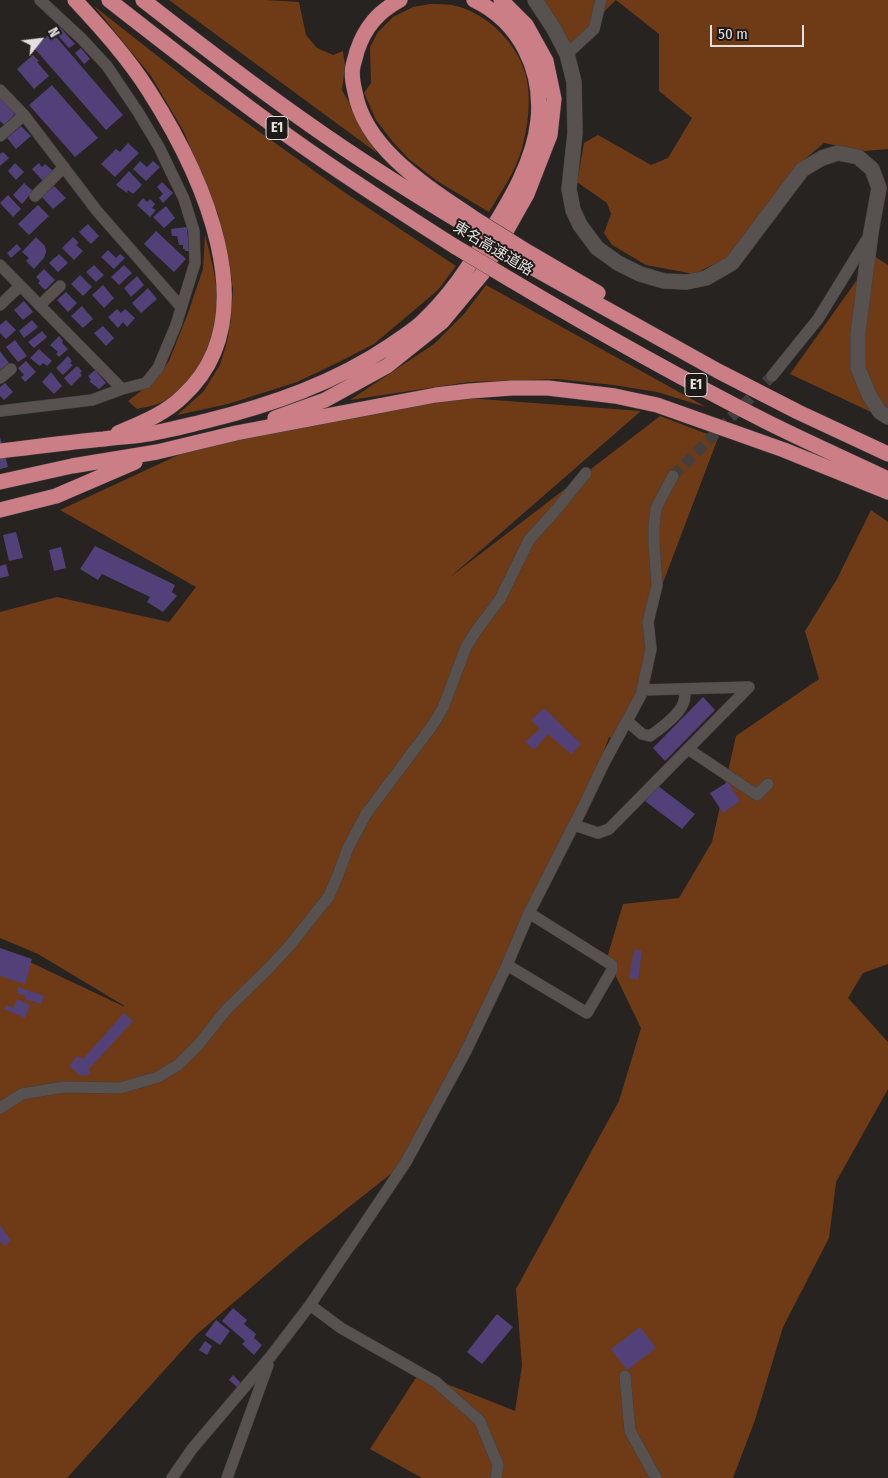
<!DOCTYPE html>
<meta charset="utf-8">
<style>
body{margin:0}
#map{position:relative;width:888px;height:1478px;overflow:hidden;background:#272321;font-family:"Fira Sans Condensed",sans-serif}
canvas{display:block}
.north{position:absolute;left:15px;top:15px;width:50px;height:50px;-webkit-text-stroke:4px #1d1a18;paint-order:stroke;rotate:61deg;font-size:14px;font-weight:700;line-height:20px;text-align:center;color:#e2dfde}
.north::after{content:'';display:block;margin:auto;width:18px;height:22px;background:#e2dfde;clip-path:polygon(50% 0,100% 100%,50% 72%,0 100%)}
.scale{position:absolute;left:710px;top:25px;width:94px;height:22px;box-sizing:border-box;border:2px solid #e2dfde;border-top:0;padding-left:6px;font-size:15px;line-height:18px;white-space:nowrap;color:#e2dfde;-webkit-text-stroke:4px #1d1a18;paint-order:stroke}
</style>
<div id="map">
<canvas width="888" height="1478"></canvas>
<div class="north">N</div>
<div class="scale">50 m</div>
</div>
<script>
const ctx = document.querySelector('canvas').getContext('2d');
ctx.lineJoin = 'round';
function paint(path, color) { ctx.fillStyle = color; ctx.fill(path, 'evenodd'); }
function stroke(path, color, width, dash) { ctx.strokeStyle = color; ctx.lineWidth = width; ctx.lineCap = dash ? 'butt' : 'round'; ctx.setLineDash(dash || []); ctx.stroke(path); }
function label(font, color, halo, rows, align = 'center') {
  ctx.font = font + ' "Fira Sans Condensed","Noto Sans JP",sans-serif'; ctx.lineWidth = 4; ctx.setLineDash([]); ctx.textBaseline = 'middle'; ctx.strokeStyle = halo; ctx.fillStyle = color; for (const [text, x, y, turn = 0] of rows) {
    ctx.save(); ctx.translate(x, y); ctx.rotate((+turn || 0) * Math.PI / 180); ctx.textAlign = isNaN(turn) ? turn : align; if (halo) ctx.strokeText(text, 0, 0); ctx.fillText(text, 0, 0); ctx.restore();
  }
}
paint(new Path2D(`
 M169,0H265L299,2L306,35L317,48L333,55L343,51L345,66L342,90L377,153Z
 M539,0H616L570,45Z
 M616,0H888V149L865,151L824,143L805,159L756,219L731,256L694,274L646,265L612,245L604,233L611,214L607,203L577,182L584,143L598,135L651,165L668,158L692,118L659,91V34Z
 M430,4C437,4 445,4 452,5C487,12 520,45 527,80C531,103 528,126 522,148C516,171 501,192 489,212L437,181L409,159L393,142L376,120L364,93L371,83L370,47L378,32L393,17L413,7Z
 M94,6L202,91L341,190L456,266L438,290L374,344L337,363L297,382L228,404L177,415L203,392L220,365L227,342L231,319L233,289L227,251L218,214L184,132L151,76Z
 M205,235C210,255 216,275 217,296C220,334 196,387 160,403C153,406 145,407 137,409L128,401L154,381L169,361L188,313L203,269Z
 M874,256L888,265V420L790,374Z
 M486,285L706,407L657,392L613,385L557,379L469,382L350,400L434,344L464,314Z
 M467,398L641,411L449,578L660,416L718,438L648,622L642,688L616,741L609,737L585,804L406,1162L297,1248L196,1335L67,1478H0V948L125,1007L123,1005L38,954L0,938V612L57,597L169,622L196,587L60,510L215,438Z
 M871,510L888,522V964L863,973L848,998L888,1042V1089L836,1182L829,1238L783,1327L755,1420L733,1478H422L370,1449L419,1373L515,1411L522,1366L516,1289L619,1101L641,1028L607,958L623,904L679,898L712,842L736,736L819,679L805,631L837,579Z`), '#6f3b16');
paint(new Path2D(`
 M59,26L75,44L69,48L54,31Z
 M52,32L123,115L106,130L34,48Z
 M81,48L90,59L84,64L75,53Z
 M33,55L39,61L37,62L49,76L34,89L17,69Z
 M52,85L98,138L75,157L29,105Z
 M0,97L15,114L4,125L0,121Z
 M21,126L31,136L16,149L7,138Z
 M128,143L139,153L115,177L101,164L116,149L120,152Z
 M3,152L9,158L0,166V154Z
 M140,161L147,167L153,161L160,167L146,181L133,169Z
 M15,163L24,172L16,180L8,171Z
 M39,163L42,167L45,164L53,171L43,181L32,169Z
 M129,171L142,185L133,194L128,190L127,193L116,185Z
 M162,182L173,193L163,203L159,198L163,194L157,187Z
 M24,183L33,191L22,204L13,195Z
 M54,186L66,198L53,209L42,197Z
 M8,195L21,209L13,217L0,203Z
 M143,198L147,202L150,199L155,204L152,208L156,210L150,217L137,205Z
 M38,205L49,216L29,235L18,224Z
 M166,206L175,218L164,228L153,217Z
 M88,224L99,236L91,244L79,232Z
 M187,227L189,251H185V249H183V245H179L177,236H172L171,229Z
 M156,231L186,259L174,272L144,244Z
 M36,237L45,246L46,252L44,258L34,269L26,261L29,258L22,252Z
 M73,237L79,243L76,245L83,251L74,260L62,248Z
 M17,244L21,249L11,258L7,253Z
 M108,250L116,258L120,254L125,258L114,269L101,257Z
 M59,254L68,263L58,272L49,263Z
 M94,265L104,275L96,282L86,272Z
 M124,265L132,273L119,285L111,277Z
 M44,269L55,280L45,290L38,283L40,281L36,277Z
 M80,275L92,287L83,296L71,284Z
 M137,276L144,285L131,297L124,288Z
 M103,285L114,298L104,308L92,295Z
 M148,288L157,299L141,313L132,303Z
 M66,292L77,303L68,312L57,300Z
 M24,301L33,312L23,320L14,310Z
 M82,306L93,319L83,328L71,316Z
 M117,309L121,313L125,309L135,318L127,327L123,322L118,328L108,317Z
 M6,320L16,330L6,339L0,333V325Z
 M32,320L38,327L24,338L19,331Z
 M103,326L114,338L106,346L94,333Z
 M42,331L47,337L34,348L28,342Z
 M59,336L63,341L62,343L68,349L59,357L56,354L58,352L50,345Z
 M15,340L27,356L18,362L6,347Z
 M39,349L52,361L47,366L43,363L40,366L30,358Z
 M0,351L9,363L0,370Z
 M68,356L72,361L70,363L73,365L63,375L56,368Z
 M26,361L36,372L25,382L21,377L24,375L18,368Z
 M77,366L82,371L80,373L82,375L71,386L64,378Z
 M95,370L106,383L99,389L89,381L91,380L88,376Z
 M51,372L62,386L54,394L42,382Z
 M5,383L13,392L4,400L0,396V387Z
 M0,437L8,467L0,469Z
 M16,532L23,558L9,561L3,535Z
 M95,546L175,585L172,592L177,596L163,612L147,602L150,597L102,574L98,580L80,569Z
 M61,547L66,568L54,571L49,550Z
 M6,564L9,576L0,578V566Z
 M703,697L715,710L665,761L653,748Z
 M544,708L581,744L571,754L548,734L534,750L525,742L540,729L531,720Z
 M728,782L740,801L723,813L710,793Z
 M658,786L695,814L682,829L645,801Z
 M0,948L32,959L25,984L0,976Z
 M634,950L642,951L638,980L629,978Z
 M18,987L44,996L41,1004L25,999L26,996L17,993Z
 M17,999L30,1005L25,1018L4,1009L6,1005L13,1008Z
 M124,1013L133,1021L88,1070L91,1072L88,1075L81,1076L69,1066L77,1056L83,1059Z
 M0,1225L11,1241L4,1246L0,1241Z
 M233,1308L247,1320L244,1324L256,1334L254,1338L262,1345L254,1355L242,1344L245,1341L222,1321Z
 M497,1314L513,1327L482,1364L467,1352Z
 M216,1320L230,1331L220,1345L205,1335Z
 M640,1327L656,1348L627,1370L611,1349Z
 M205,1341L212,1346L207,1355L199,1350Z
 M233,1375L242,1384L238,1388L229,1380Z`), '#514178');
stroke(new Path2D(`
 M673,476L772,376`), '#433f3d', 11, [11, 5.5]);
const minor = new Path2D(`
 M567,54L594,29L601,0
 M0,90L24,115L97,211L181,307
 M0,136L24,115
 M35,196L64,167
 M0,265L122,389
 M0,305L20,286
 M40,305L60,286
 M772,376L818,319L869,236
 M0,378L11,369
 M0,411L92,400L122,389L146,383L158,368L176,325L195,263L194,231L184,199L159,147L138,112L107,66L82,39L40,0
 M627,721L642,734L650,736C660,729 681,714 684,701C685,698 685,693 685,689
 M688,749L757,795L768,784
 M574,825L598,833L609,829L749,687L642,690
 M507,965L587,1013L612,970V965L529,913
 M0,1108L22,1094L64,1087L120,1088L158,1077L178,1065L199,1044L226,1010L267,970L291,944L329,896L338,875L348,848L366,814L432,726L443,708L466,647L476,631L500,599L529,540L556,510L586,473
 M310,1305L341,1328L436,1382L480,1421L498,1465L496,1478
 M625,1376L630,1431L656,1478
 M172,1478L192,1449L271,1356L310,1305L406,1162L466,1051L507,965L529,913L583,807L604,763L641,695L651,649L648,622L657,585L654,543V527L656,508L673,476
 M227,1478L268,1365`);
const tertiary = new Path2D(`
 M535,0L554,29L567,54L574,82L575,133L569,189L573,210L580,225L597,248L618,263L640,274L664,281L687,282L706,278L732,263L802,170L822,158L838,153L858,157L872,169L879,188L871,232L858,333V368L869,395L880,412L888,417`);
const motorway = new Path2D(`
 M75,0C102,29 128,58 149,91C200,171 270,316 183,396C165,414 141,423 118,433
 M109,0C169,47 229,94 291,138C344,176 399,211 454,246
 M143,0C198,43 253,85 310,125C361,161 414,194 467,226
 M400,0C378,12 365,27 357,51C356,56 354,61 353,66C351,75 353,84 355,92C365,149 428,187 472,217
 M528,252L598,293
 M524,263L718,371L798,412L888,454
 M511,280C595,330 680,378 767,422C807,442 848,460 888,479
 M275,418L325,400L387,366L442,322L482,274L527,194L550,135L554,99L546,61L526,25L501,0
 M0,451C35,447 69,442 104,439C116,437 129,437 141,435C163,432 185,426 206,421C271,405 335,383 391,345C401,338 412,331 421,323C449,297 469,267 489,234C510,200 534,161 538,120C543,70 520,22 474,0
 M0,482L72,466L157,452L236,433L436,395L470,391L512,388H548L615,396L657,405L784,450L888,492
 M0,510L56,496L135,462`);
stroke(minor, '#423f3e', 12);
stroke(tertiary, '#423f3e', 16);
stroke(motorway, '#423f3e', 16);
stroke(minor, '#575250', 11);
stroke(tertiary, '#575250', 15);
stroke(motorway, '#cc7e86', 15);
const motorwayBridge = new Path2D(`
 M472,217L528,252
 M467,226L524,263
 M454,246L511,280`);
stroke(motorwayBridge, '#423f3e', 16, []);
stroke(motorwayBridge, '#cc7e86', 15);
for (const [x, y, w] of [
 [277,128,22],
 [696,385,22]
]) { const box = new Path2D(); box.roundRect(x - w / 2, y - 11.5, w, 23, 4); ctx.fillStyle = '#1d1a18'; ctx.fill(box); stroke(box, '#e2dfde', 1); }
label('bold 14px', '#e2dfde', null, [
 ["E1",277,128],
 ["E1",696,385]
]);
label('15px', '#e2dfde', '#1d1a18', [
 ["東名高速道路",493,249,31]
]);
</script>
